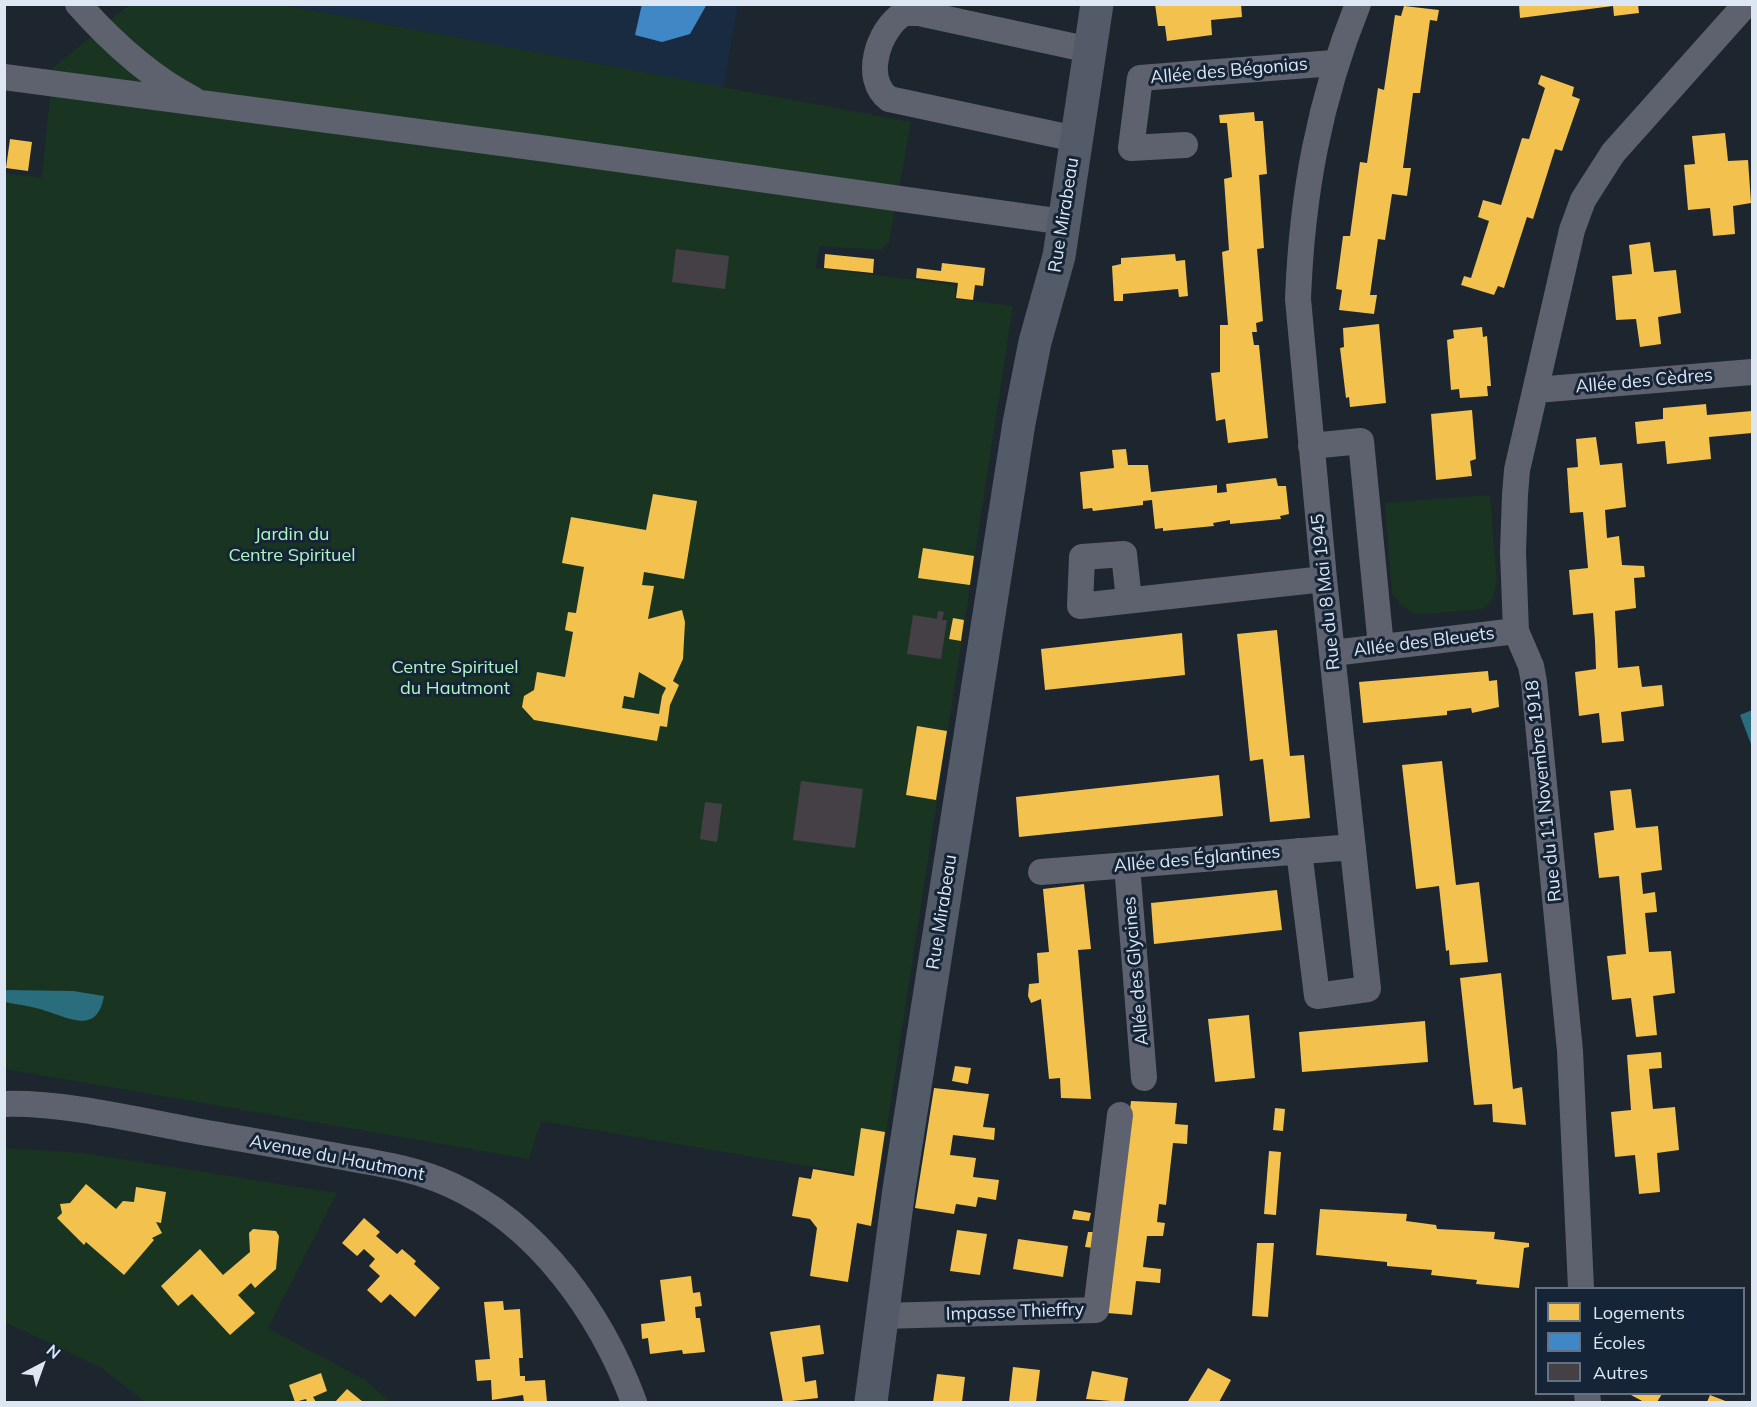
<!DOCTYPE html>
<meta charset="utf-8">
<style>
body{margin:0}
#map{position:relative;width:1757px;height:1407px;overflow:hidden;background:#1d252f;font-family:Mulish,sans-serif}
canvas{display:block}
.frame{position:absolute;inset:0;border:6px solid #dde7f4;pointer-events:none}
.legend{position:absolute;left:1535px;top:1287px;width:210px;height:108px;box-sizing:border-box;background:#152437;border:2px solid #657283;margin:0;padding:8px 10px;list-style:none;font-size:18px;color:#dde7f4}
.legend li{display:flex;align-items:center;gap:12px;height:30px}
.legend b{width:30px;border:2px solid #657283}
.north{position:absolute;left:12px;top:1335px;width:60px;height:60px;-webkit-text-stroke:4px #152437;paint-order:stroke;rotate:41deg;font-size:16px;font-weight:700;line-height:24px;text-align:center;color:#dde7f4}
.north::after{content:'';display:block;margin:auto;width:21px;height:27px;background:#dde7f4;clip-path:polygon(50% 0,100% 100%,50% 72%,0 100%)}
</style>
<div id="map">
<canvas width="1757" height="1407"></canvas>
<div class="frame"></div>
<ul class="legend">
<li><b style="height:16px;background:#f2c14e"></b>Logements</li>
<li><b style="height:16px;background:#3f88c5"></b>Écoles</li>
<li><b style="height:16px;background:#454046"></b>Autres</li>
</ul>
<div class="north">N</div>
</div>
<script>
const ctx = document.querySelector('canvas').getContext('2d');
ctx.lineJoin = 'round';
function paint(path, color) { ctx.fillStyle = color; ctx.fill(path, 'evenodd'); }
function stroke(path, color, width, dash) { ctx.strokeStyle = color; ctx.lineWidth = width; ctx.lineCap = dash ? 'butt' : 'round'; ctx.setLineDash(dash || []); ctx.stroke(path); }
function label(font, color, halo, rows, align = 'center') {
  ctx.font = font + ' Mulish,sans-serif'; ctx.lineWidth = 6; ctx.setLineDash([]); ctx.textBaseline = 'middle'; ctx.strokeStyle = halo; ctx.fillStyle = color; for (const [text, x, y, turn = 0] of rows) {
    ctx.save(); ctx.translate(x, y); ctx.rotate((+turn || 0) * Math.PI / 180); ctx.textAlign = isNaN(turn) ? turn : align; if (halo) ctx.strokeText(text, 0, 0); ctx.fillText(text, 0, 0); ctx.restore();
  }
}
paint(new Path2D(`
 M282,5H738L723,88Z`), '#192b41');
paint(new Path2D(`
 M129,5H282L911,122L889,242L881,250L819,246L816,268L955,285V299L1013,306L879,1178L541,1121L529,1159L5,1069L4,173L42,178L53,68Z
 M1490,495L1497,582L1491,602L1482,609L1427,614L1413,613L1402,606L1392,593L1385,503Z
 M4,1148L83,1153L337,1193L268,1328L365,1380L390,1402H145L102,1368L5,1322Z`), '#193522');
paint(new Path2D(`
 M1752,710V747L1740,715Z
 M5,990L73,991L104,996C97,1034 72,1019 46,1011C33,1006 18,1005 5,1002Z`), '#2a6d7c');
paint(new Path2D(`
 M1155,4H1241L1242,17L1211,20L1212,35L1167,41L1165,26H1158Z
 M1519,4H1638L1639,13L1614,16L1613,6L1520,18Z
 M1404,6L1439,10L1437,21L1430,20L1420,93H1413L1403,168H1411L1407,196L1392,194L1385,240L1378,239L1370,295H1377L1374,314L1339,310L1342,290L1336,289L1343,236H1350L1360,162L1367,163L1378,88L1384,90L1395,15L1401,16Z
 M1541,75L1574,87L1572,96L1580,99L1562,151L1555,149L1533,219L1527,217L1504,288L1498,286L1494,295L1461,285L1464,276L1471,278L1489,221L1478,217L1483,200L1501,205L1522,138L1529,139L1545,88L1538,84Z
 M1254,112L1255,121H1263L1267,174L1259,175L1264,248L1257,249L1263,321L1256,323L1257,332H1252L1254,345H1259L1268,438L1228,443L1225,419L1216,421L1211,373L1220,372V325H1228L1222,252L1229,250L1224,179L1232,177L1227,123H1220L1219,115Z
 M1725,133L1728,161L1748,160L1751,203L1733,206L1735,234L1713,236L1710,208L1688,210L1684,165L1695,164L1692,136Z
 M10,139L32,142L28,171L6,168Z
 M1650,242L1654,272L1676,270L1681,313L1658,317L1661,344L1640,347L1636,319L1616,320L1612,276L1632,274L1629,245Z
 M825,254L874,259L873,273L824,268Z
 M1175,254L1176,261L1185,260L1188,296L1179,297L1178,289L1123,294V301H1114L1112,266L1121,264V258Z
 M942,263L985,268L983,286L975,285L973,300L956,298L958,283L916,278L917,268L941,271Z
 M1379,324L1386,403L1350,407L1349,397L1346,398L1340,348L1344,347L1343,328Z
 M1482,327L1483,337L1487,336L1491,386H1487L1488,396L1460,398L1459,389L1451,390L1447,340L1454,338L1453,330Z
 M1706,404L1707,415L1752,411V433L1709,437L1711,459L1667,464L1665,441L1637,444L1635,422L1663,419V408Z
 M1472,410L1476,459L1470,461L1472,476L1436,480L1431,414Z
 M1596,437L1600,465L1622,463L1626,507L1605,510L1607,538L1619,536L1622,565L1644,566L1645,577L1634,578L1636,608L1615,611L1618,668L1639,666L1642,687L1662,685L1664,706L1621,712L1624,741L1602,743L1599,713L1579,716L1575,672L1596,669L1595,641L1593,613L1573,615L1569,570L1588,568L1583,512L1570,513L1567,468L1578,467L1576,439Z
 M1126,449L1128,465H1148L1151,492L1217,485V493L1227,492L1226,484L1276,478L1278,486H1286L1289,514L1280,516L1281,519L1230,524V520L1213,523L1214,526L1163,531V528L1155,529L1152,500L1143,501V505L1093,511L1092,508L1083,509L1080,472L1114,468L1112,450Z
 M653,494L697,501L684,579L644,572L642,585L654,586L648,619L682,610L685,622L683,659L673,681L679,685L670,705L667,727L660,726L657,741L534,720L522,707L524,696L534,690L537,672L565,677L573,632L565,630L568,612L576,613L584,567L562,563L571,517L646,530ZM639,672L666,688L662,696L659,714L622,708L624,696L634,698Z
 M923,548L974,556L970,585L918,578Z
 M953,618L964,620L961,641L949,639Z
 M1277,630L1290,756L1304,755L1310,818L1270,822L1263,759L1250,761L1237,634Z
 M1182,633L1185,675L1045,690L1041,649Z
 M1488,671L1489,681L1497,680L1499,707L1472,713L1471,708L1447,711V715L1363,723L1359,682Z
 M917,726L947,731L936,800L906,795Z
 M1442,761L1456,885L1479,882L1488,962L1450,965L1449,950L1446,951L1439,886L1416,889L1402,765Z
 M1219,775L1223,816L1019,837L1016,797Z
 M1631,789L1636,828L1658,826L1662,870L1641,873L1643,894L1655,892L1657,912L1645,913L1649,952L1671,951L1675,993L1653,996L1657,1035L1636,1037L1631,998L1612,1000L1607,956L1626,954L1619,876L1599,878L1594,833L1614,830L1610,791Z
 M1084,884L1091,949L1078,950L1091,1099L1061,1098L1060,1078L1049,1079L1041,999L1031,1003L1028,996L1029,984L1039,983L1037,953L1049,952L1043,889Z
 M1277,890L1282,930L1154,944L1151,903Z
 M1501,973L1513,1089L1522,1087L1526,1125L1493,1122L1492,1104L1474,1105L1460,978Z
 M1249,1015L1255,1078L1215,1082L1208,1019Z
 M1425,1021L1428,1062L1302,1072L1299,1032Z
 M1661,1052L1662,1068L1649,1069L1653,1109L1675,1107L1679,1150L1657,1153L1660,1192L1639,1194L1635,1155L1615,1157L1611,1112L1631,1110L1627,1055Z
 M955,1066L971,1068L968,1084L952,1081Z
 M934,1088L989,1094L983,1127L995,1128L994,1140L953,1135L950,1155L976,1158L973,1177L999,1180L996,1200L978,1197L976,1207L956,1204L954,1214L915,1208Z
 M1131,1101L1177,1103L1175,1124L1188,1125L1187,1144L1173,1143L1166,1205L1159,1204L1157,1222L1165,1223L1163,1236H1147L1143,1267L1161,1269L1160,1283L1136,1281L1132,1315L1107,1313Z
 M1275,1108L1285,1109L1283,1131L1273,1130Z
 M861,1128L885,1132L871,1226L857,1223L848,1282L810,1276L817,1228L810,1219L792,1216L799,1177L811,1179L813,1169L854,1176Z
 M1269,1151L1281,1152L1276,1215L1264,1214Z
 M86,1184L116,1209L123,1201L134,1202L136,1187L166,1192L161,1223L156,1222L162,1233L152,1238L154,1240L124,1275L86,1242L84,1245L57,1218L62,1213L60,1204L70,1203Z
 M1320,1209L1407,1214L1406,1221L1436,1225L1437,1229L1495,1232L1494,1239L1529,1243V1247L1524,1248L1519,1288L1476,1284L1477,1280L1431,1275L1432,1270L1387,1266V1262L1316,1255Z
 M1074,1210L1091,1213L1089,1221L1072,1219Z
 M364,1218L380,1232L376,1236L397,1254L402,1249L416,1261L414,1264L440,1288L415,1317L390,1294L381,1303L367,1290L380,1276L369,1266L375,1259L364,1249L357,1256L342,1243Z
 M253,1229L276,1231L279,1236L276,1269L255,1288L251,1283L238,1295L255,1313L230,1335L192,1294L178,1306L161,1286L200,1249L223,1275L250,1252L249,1233Z
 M957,1230L987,1234L980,1275L950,1271Z
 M1088,1232H1097L1094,1248L1085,1247Z
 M1018,1239L1068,1246L1063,1277L1013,1269Z
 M1257,1243H1274L1268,1317L1252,1316Z
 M691,1276L693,1293L700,1292L702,1306L695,1307L696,1318H700L705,1352L683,1354L682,1350L650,1354L648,1338L642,1339L641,1324L665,1321L660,1280Z
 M503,1301L504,1310L520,1309L523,1358H519L520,1376H525V1381L545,1380L547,1402H524L523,1395L492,1400L491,1380L477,1381L475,1360L490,1359L484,1302Z
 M820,1325L824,1354L802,1357L805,1382L816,1380L818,1398L783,1402L770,1332Z
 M1013,1367L1040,1370L1036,1402H1009Z
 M1208,1368L1231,1380L1219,1402H1192L1188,1401Z
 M1092,1371L1128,1378L1124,1402L1086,1399Z
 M321,1373L327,1391L313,1397L316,1402H307L306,1399L295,1402L289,1385Z
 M937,1374L965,1377L962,1402H933Z
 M347,1389L363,1402H335Z
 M1632,1394H1662L1657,1402H1644L1631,1395Z
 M1710,1395L1728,1402H1707Z`), '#f2c14e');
paint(new Path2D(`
 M642,4H707L690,34L662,42L635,35Z`), '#3f88c5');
paint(new Path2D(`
 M676,249L729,256L725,289L672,282Z
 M938,611L944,612L942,620H947L941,659L907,654L913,615L937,619Z
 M801,781L863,789L855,848L793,840Z
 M705,802L722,804L717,842L700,839Z`), '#454046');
stroke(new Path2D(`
 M78,4C110,40 150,77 193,99
 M4,77L547,149L1064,222
 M1076,139L889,99C862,79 878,29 904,13H919L1090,50
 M1185,145L1131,148L1140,78L1334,63
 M1536,390L1752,372
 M1311,446L1361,441L1381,647
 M1129,600L1124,554L1082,557L1080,606L1324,579
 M1333,653L1516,631
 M1299,851L1317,996L1368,989L1324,579L1298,299C1302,194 1319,101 1358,4
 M1127,865L1144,1078
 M1041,872L1353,847
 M4,1104C66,1102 145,1122 207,1133C250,1140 293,1148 337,1156C376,1163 415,1168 451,1185C539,1225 601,1314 634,1402
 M1581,1288L1570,1051L1534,682L1531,666L1516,631L1513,552L1515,495L1517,470L1572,230L1583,200L1613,153L1746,4
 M882,1316L1096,1310L1120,1115
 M1587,1394L1588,1402`), '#5e626f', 26);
stroke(new Path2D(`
 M871,1402L899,1189L1019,423L1035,342L1059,256L1097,4`), '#535b68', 33);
label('18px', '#dde7f4', '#152437', [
 ["Allée des Bégonias",1229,71,-5],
 ["Rue Mirabeau",1064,215,-81],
 ["Allée des Cèdres",1644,381,-5],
 ["Rue du 8 Mai 1945",1326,592,-96],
 ["Allée des Bleuets",1424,642,-7],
 ["Rue du 11 Novembre 1918",1544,791,-96],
 ["Allée des Églantines",1197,859,-5],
 ["Rue Mirabeau",942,912,-81],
 ["Allée des Glycines",1136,971,-95],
 ["Avenue du Hautmont",337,1158,11],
 ["Impasse Thieffry",1015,1312,-2]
]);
label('18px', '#aff7bf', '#152437', [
 ["Jardin du",292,535],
 ["Centre Spirituel",292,556],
 ["Centre Spirituel",455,668],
 ["du Hautmont",455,689]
]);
</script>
